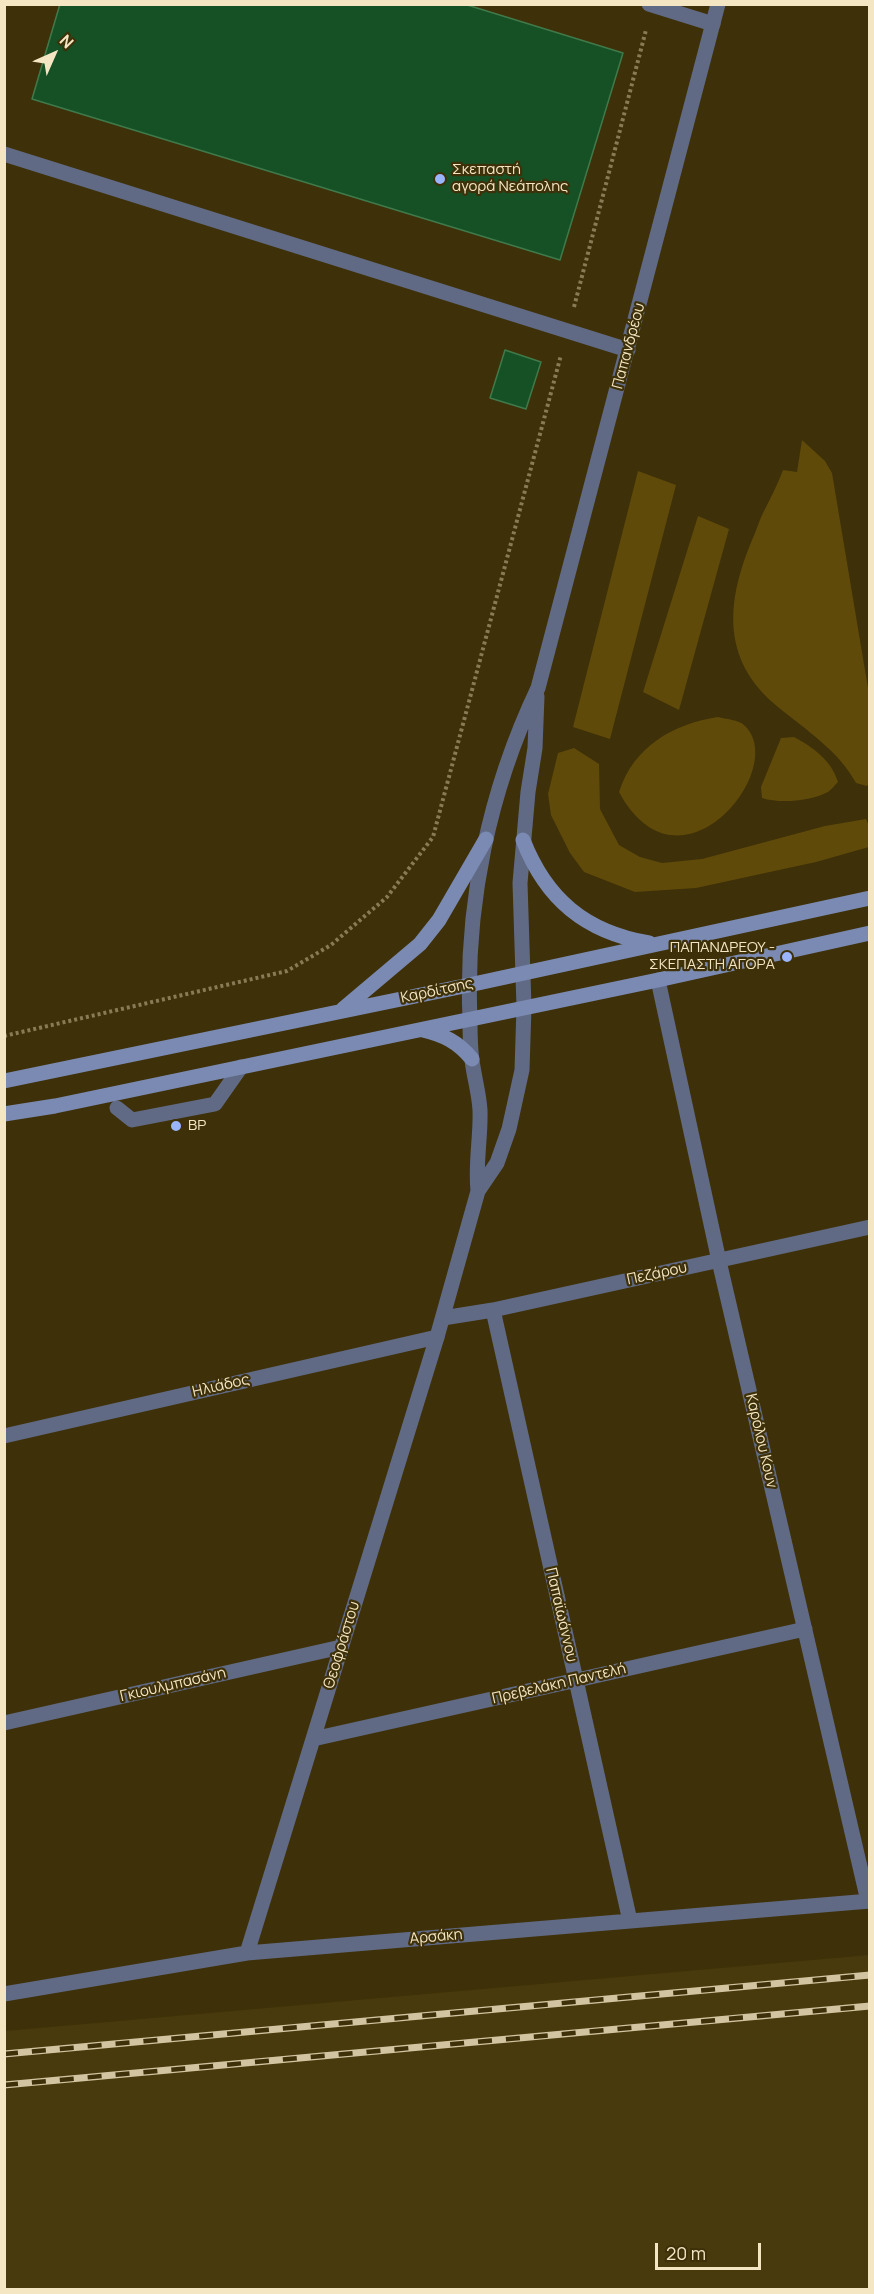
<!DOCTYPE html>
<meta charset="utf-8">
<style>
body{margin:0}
#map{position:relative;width:874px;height:2294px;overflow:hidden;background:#3e3008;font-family:Manrope,sans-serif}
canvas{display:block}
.frame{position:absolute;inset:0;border:6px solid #f4e6c3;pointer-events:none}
.north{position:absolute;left:24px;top:24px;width:60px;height:60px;-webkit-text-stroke:4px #3e3008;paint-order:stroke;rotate:45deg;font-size:16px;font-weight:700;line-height:24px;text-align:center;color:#f4e6c3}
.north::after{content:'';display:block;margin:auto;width:21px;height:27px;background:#f4e6c3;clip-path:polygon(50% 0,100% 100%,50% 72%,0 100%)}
.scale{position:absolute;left:655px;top:2243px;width:106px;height:27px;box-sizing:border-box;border:3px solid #f4e6c3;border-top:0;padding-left:8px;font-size:18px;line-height:21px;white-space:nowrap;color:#f4e6c3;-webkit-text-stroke:4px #3e3008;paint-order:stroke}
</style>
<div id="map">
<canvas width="874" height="2294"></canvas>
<div class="frame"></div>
<div class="north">N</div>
<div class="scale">20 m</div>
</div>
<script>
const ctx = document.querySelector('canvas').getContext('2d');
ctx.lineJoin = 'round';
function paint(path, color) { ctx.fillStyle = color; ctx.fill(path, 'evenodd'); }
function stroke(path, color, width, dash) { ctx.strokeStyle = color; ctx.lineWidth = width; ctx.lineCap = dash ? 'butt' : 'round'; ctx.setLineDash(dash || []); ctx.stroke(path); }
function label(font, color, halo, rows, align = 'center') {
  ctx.font = font + ' Manrope,sans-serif'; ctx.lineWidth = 4.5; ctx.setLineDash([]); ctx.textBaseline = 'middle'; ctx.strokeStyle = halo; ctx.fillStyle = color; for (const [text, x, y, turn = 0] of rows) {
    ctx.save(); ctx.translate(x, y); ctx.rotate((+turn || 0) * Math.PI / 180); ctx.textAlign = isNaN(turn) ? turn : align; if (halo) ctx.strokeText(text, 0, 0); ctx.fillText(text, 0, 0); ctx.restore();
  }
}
paint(new Path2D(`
 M869,1955V2289H5V2031Z`), '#483a0c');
paint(new Path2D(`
 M802,440L825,461L832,473L869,694L870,782L867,786L856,783C838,750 807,731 778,707C718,658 727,597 755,533C758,526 760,518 764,511C771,497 777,486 783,470L797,472Z
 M638,471L676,485L610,739L573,727Z
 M698,516L729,529L679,710L643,692Z
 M718,717C726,719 739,720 744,725C791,767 680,905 619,792C634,746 673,724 718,717Z
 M794,737C813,747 832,761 838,782C835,785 831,790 828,792C811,801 780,804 762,798L761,787L781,738Z
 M574,748L599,764L600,809L619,845L640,857L662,863L702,859L825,826L866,819L869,826V847L816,862L696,888L635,892L584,872L570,853L551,815L548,794L558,753Z`), '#5f4a0a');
const building = new Path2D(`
 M60,4H464L623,53L560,260L32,99Z
 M505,350L541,362L526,409L490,398Z`);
paint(building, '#165125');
stroke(building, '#407a4b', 1.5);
stroke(new Path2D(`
 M574,307L646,30
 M4,1036L287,971L331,945L387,897L433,837L561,355`), '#897b55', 4, [3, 3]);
stroke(new Path2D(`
 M117,1108L132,1120L215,1104L241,1067`), '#606a85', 15);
stroke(new Path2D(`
 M649,4L713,24
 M4,154L628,350
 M658,980L719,1261L868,1901
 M493,1310L630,1921
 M443,1318L493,1310L870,1227
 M4,1723L341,1647
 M313,1739L805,1629
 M247,1953L437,1337
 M4,1994L247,1953L870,1901`), '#606a85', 15);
stroke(new Path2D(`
 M478,1191C475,1164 481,1137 480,1110C479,1093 474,1077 472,1060C470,1047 470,1033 470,1019C465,905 489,791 538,688L718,4
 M4,1436L437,1337L478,1191L497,1163L509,1129L522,1070L524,1007L520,883L528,792L535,748L537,696`), '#606a85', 15);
stroke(new Path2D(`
 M523,840C546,899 585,932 649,943
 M343,1009L420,944L439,920L486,839
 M423,1030C444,1035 458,1042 472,1059
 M4,1081L469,985L870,898
 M4,1114L55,1106L658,980L870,933`), '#7a8ab3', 15);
const rail = new Path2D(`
 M4,2054L870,1975
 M4,2085L870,2006`);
stroke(rail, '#d2c4a0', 7);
stroke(rail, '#3e3008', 4.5, [14]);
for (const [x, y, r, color] of [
 [440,179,6,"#9ab5fd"],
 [787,957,6,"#9ab5fd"],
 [176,1126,6,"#9ab5fd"]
]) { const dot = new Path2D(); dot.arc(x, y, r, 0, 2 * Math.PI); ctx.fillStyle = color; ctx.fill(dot); stroke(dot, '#3e3008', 2); }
label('15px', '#f4e6c3', '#3e3008', [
 ["Σκεπαστή",452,170],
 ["αγορά Νεάπολης",452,187],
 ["ΠΑΠΑΝΔΡΕΟΥ -",775,948,"right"],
 ["ΣΚΕΠΑΣΤΗ ΑΓΟΡΑ",775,965,"right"],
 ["BP",188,1126]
], 'left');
label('15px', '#f4e6c3', '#3e3008', [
 ["Παπανδρέου",629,346,-75],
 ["Καρδίτσης",437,991,-12],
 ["Πεζάρου",657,1274,-12],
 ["Ηλιάδος",221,1386,-13],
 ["Καρόλου Κουν",761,1441,77],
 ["Παπαϊωάννου",561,1615,77],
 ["Θεοφράστου",342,1645,-73],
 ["Πρεβελάκη Παντελή",559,1684,-13],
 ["Γκιουλμπασάνη",173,1685,-13],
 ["Αρσάκη",436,1937,-5]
]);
</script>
